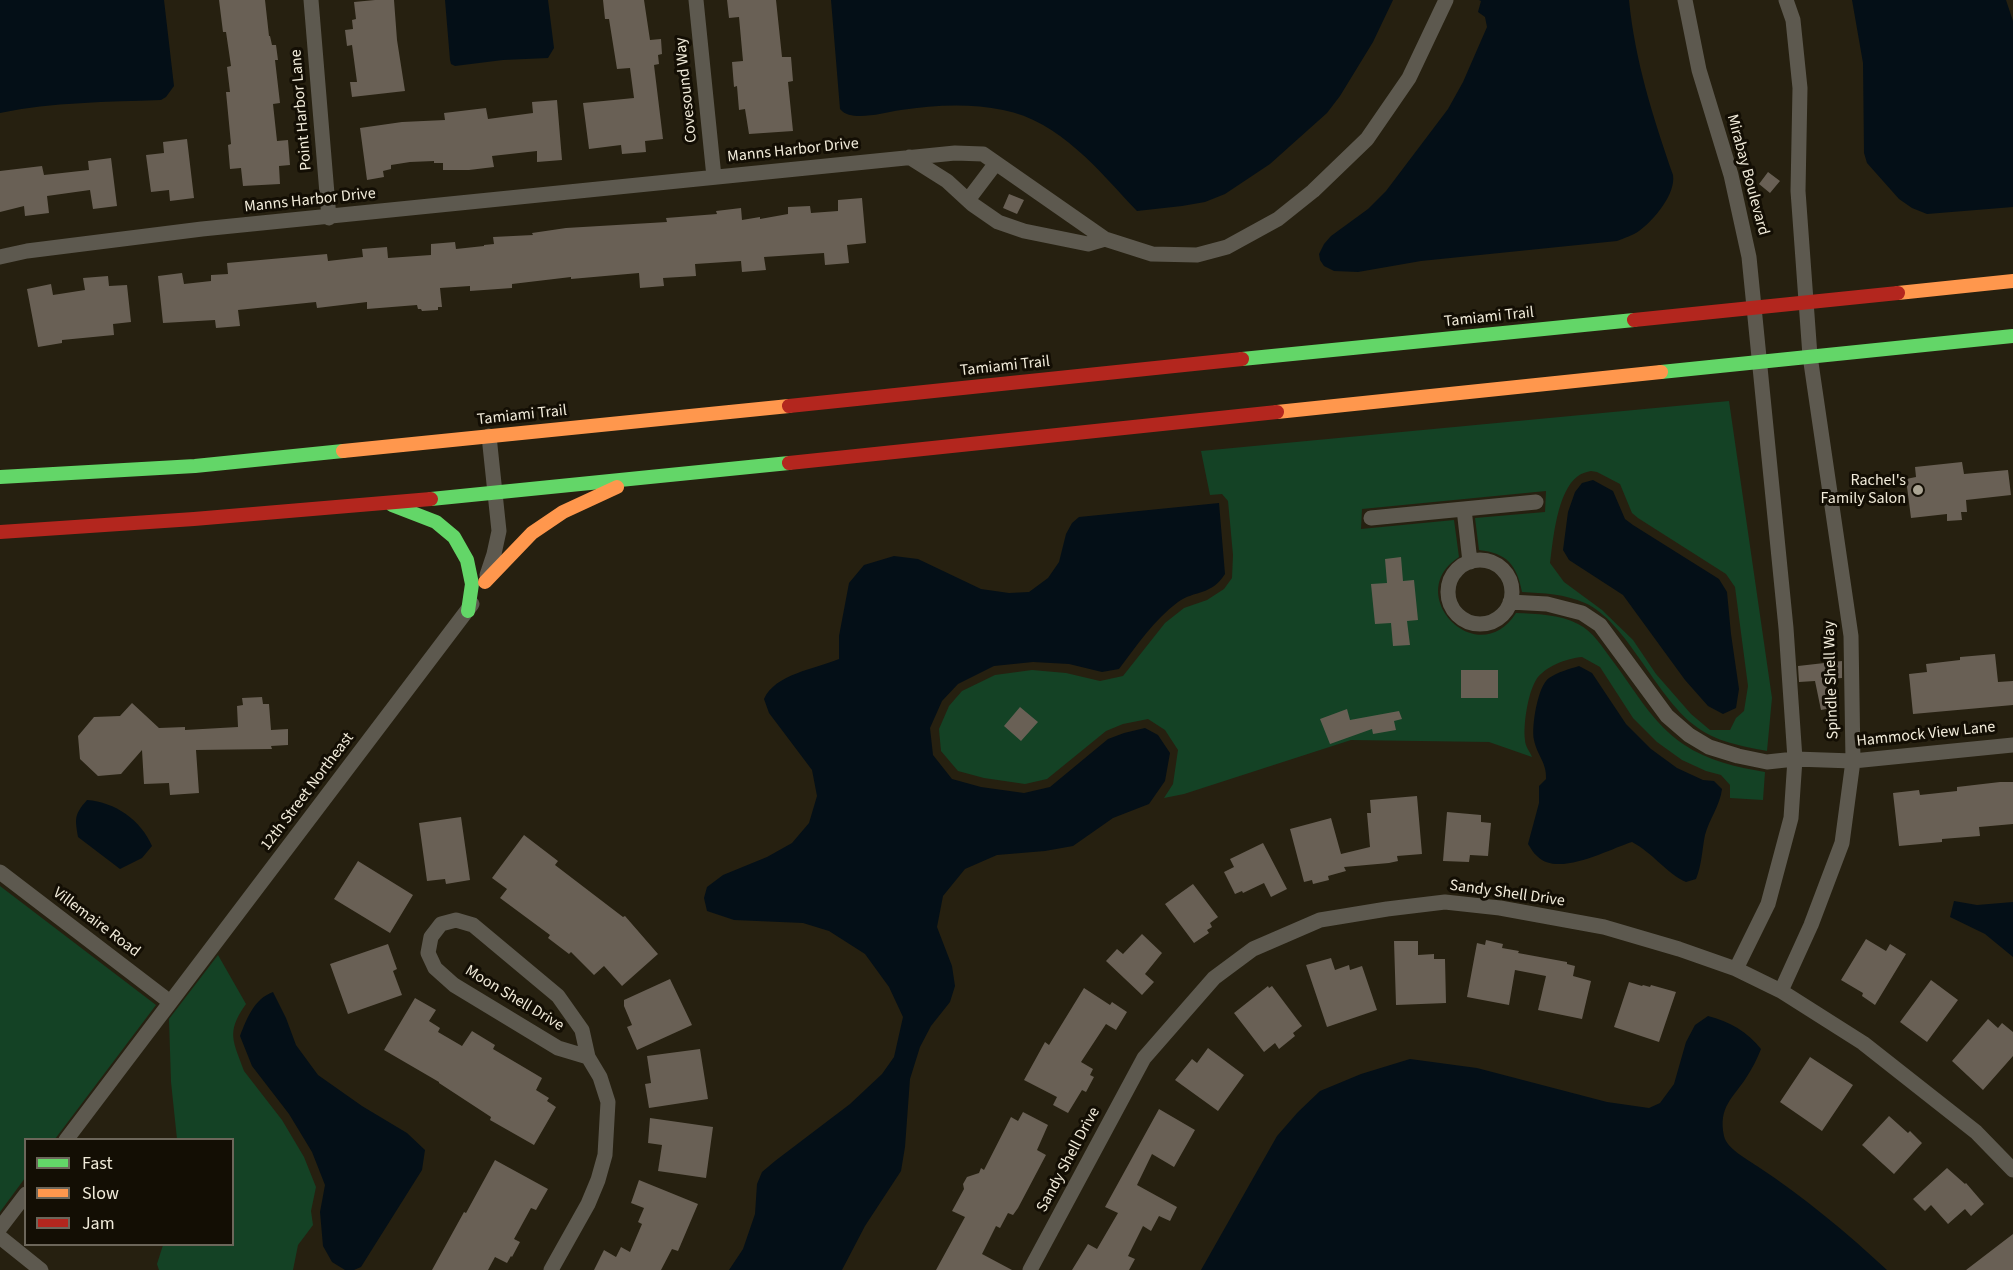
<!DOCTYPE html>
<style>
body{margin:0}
#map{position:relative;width:2013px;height:1270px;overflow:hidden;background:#262010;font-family:"Source Sans 3",sans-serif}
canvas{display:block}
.legend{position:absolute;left:24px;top:1138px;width:210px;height:108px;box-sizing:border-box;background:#130e04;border:2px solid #6c665a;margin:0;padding:8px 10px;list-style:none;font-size:18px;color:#f1ebda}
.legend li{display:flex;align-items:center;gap:12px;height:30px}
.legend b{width:30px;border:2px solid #6c665a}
</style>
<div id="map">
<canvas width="2013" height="1270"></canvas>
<ul class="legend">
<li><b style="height:8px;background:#63d668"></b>Fast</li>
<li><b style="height:8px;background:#ff974d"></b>Slow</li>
<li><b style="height:8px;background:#b3261e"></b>Jam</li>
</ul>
</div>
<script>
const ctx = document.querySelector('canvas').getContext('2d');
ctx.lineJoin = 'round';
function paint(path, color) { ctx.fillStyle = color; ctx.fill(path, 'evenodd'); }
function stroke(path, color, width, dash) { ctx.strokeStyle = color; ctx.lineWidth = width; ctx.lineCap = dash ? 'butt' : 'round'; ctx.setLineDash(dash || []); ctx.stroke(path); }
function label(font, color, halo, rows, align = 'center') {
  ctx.font = font + ' "Source Sans 3",sans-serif'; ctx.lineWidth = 6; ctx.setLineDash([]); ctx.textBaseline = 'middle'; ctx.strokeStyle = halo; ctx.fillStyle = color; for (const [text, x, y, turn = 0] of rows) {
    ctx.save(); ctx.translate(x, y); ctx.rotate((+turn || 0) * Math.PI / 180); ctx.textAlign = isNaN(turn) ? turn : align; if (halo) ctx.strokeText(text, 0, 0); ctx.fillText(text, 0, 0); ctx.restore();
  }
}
paint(new Path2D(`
 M1729,401L1772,698L1767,751C1742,746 1715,742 1694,725C1655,695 1626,621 1585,603C1565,594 1543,593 1522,592C1517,565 1507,553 1479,550L1475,518L1545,512L1546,491L1362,509L1361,529L1454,520L1459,557C1401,594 1478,673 1516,613C1536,614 1560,614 1578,624C1594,632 1602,647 1612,660C1634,689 1653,724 1683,744C1708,761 1736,767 1765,772L1763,800L1730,798V785L1721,775L1706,771L1682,760L1657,742L1633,718L1600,667L1582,657C1567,658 1544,667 1536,680C1528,693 1523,724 1525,740C1525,746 1530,752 1532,757L1489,742L1351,740L1184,794L1164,798L1173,784L1178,750L1165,730L1148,719L1123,724L1106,731L1047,779L1025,784L984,778L958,771L941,751L939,729L949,706L962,691L995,675L1032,670L1066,673L1100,681L1123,676L1165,623L1184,608L1207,600L1224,589L1232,578L1233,555L1228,501L1222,494L1210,495L1201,451ZM1591,471L1597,472L1620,484L1632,513L1638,518L1726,574L1735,587L1748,686L1744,711L1736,718L1730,730H1710L1691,714L1656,674L1633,640L1602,610L1564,582L1550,563C1553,540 1557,491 1578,476C1582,473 1587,472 1591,471Z
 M0,886L156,1005L55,1139L26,1140L25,1178L0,1212Z
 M218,955L246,1004C225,1033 234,1042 244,1071L282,1120L304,1157L316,1187L311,1211L313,1225L298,1245L293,1270H159L157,1264L163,1245L232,1244V1140L177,1139L171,1082L169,1019Z`), '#144225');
paint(new Path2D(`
 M0,0H164L174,86L166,97L161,100C107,102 53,102 0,113Z
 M445,0H548L554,48L548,58L503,60L455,66L451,64L450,60Z
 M831,0H1393L1373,42L1340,96L1327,113L1270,164L1225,194L1205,202L1182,206L1137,211C1099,171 1060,121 1003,110C970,103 934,105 901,110C888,112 874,116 860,116C852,116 845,115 840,109Z
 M1479,0H1629C1635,61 1653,117 1673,175C1676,194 1654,220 1639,231C1632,236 1624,238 1617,241L1421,261L1358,272L1334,271L1324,266L1320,260L1319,254L1324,244L1331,236L1368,209L1386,191L1448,109L1463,82L1487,27L1485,17L1478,12L1481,1Z
 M1852,0H2006L2013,21V207L1927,214L1912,208L1899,199L1867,163L1864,153L1863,63Z
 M1593,480L1613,491L1625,519L1633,525L1719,579L1727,592L1731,634L1739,689L1736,708L1723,714L1708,706L1685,680L1623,595L1569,560L1563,550L1568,512L1575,492L1582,483Z
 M1219,503L1225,574C1211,596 1195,590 1178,602C1154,620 1137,645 1119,669L1102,672L1069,664L1033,662L994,666L958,684L942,701L930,728L933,755L952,779L981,787L1024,793L1050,787L1108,739L1124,733L1145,728L1158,735L1170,753L1165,781L1149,804L1113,818L1073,846L1045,851L997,855L965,869L943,896L937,927L952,966L955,986L950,1002L931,1026L920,1047L910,1079L905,1147L901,1171L865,1226L842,1270H729L743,1249L755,1214L757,1184L762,1172L775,1161L850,1104L882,1074L894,1057L903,1017L889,987L865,954L829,931L803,923L734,920L707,911L704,898L707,887L723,875L767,857L792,843L809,823L817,796L812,770L769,713L764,699C775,674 815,669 839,659V636L849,583L864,565L894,556L918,559L981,589L1009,593L1029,592L1048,578L1059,562L1066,534L1072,523L1079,517Z
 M1579,666L1592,673L1626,724L1651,749L1677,768L1703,780L1714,781L1722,789C1720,806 1709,819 1705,835C1702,850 1702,864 1696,879L1686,882C1666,873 1653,853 1632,842C1609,849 1558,878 1537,856C1533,853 1531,848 1528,844L1539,803V786L1546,779C1547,763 1537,755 1534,740C1531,727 1538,685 1549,678C1558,672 1569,669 1579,666Z
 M87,800C115,802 141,820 152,846L142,858L120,869L78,837C75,818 74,815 87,800Z
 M1954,901L1977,905L2013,902V957L1985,934L1950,917Z
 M273,992L286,1018L296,1045L318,1075L362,1106L407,1133L425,1150L422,1170L361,1267L354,1270H345L332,1262L323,1246L320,1212L325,1185L312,1152L289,1114L252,1066L240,1036C247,1018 254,999 273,992Z
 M1708,1016C1729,1021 1748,1032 1761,1049C1757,1059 1752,1069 1746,1078C1733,1098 1718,1107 1724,1136C1727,1149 1747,1159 1757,1166C1804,1197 1846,1232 1887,1270H1201L1277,1136L1298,1112L1320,1091L1361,1074L1410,1059L1477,1068L1607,1102L1649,1108L1660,1103L1674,1084L1686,1042L1695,1025Z`), '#040f17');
paint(new Path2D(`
 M219,0H265L269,36H270L272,45H276L278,60H275L280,103L273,104L277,141L288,140L290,165L279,166L280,184L243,186L241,168L230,169L228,145L231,144L226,92H230L227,67L231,66L226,32H223Z
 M375,0H394L397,40L405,91L352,97L350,82H357L352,45L347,46L345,30L353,29L352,20L356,19L354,2Z
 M603,0H644L650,40L661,39L662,54L658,55L659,64L654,65L663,139L645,141L646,152L622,154L621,145L589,149L583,103L634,98L630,68L617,69L609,19H605Z
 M727,0H776L782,57H791L793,81L788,82L793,131L749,134L745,109L739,110L737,86L734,87L732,62L743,61L739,17L729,18Z
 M557,100L562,160L537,162V151L492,156L494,167L469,170H443V163H434V161L410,162L391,165V169L383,171L384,177L367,180L360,128L402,122L445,120L444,113L486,108L488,119L533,113L532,102Z
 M187,139L194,198L170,201L169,190L151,192L146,155L164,153L163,142Z
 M111,158L117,206L93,209L90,190L47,196L49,213L25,216L24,206L0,212V171L42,166L44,175L89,170L88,161Z
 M1768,172L1780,181L1770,193L1759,184Z
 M1009,194L1024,200L1017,214L1003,208Z
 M862,198L866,243L847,245L849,263L825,265L824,253L764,257L766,270L742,272L741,261L695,264L696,276L663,278L664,286L640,288L639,273L571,279V277L512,284V288L470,291V286L440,288L442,307H438V310L422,311L421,309H418L417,305L367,309V302L317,308L316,302L238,310L240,326L216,328L215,320L163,323L158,276L182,273L184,284L211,281V275L228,274L227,263L327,254L328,261L363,257L362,249L387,247L388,258L431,255V244L455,242L456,249L484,246V245L494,244L493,237L533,235L532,233L566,228L667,222L666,218L717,214L716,211L741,208L742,220L760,217V219L788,214V207L810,206L811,213L838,211V200Z
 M108,276L109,286L127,285L131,322L113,324L114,335L62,340V343L38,347L27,289L51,284L53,295L85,290L83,278Z
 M1962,462L1964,474L2008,470L2011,495L1966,500L1967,512H1961L1962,520L1947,521V514L1911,518L1906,479L1916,477L1915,467Z
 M1401,557L1403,581L1414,580L1418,620L1407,621L1410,645L1393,646L1391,623L1375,624L1371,584L1387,583L1385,559Z
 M1995,654L1998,682L2013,681V705L1913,714L1909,674L1927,672L1926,664L1960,660V657Z
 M1842,661V678L1828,679L1831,708L1821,710L1815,681L1799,682L1798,666Z
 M1461,670H1498V698H1461Z
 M262,697L263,704H269L271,730L288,729V745L271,746L272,749L196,750L199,793L170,795L169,783L144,784L142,750L121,774L98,776L80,759L78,736L94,717L120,716L132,703L159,728L185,727V730L238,727L237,706L243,705L242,698Z
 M1020,707L1038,722L1021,741L1004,726Z
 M1347,709L1350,720L1399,711L1402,719L1394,721L1396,730L1373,734L1372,729L1330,744L1320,719Z
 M2000,782H2013V824L1979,827L1980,836L1942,839V842L1899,846L1893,793L1919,790L1920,795L1957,791V787Z
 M1417,796L1422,854L1397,856L1398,861L1389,863L1344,867L1346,871L1328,876L1329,880L1313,884L1312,880L1304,882L1290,829L1331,818L1341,854L1370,847L1367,813H1371L1370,800Z
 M1447,812L1481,815V822L1491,823L1488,856L1470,855L1469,862L1443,861Z
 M461,817L470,880L446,884L445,879L427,881L419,823Z
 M524,835L558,861L555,865L623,917L625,916L658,954L622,986L604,966L594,975L571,952L569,954L548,938L550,935L500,898L507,889L492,878Z
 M1263,843L1287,889L1271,897L1264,883L1243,893L1242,891L1235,894L1224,872L1234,867L1230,859Z
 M358,861L413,895L390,933L334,899Z
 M1193,884L1218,917L1210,923L1212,927L1207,930L1209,933L1194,943L1165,904Z
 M1142,934L1162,953L1145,974L1154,982L1142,995L1106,961L1117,949L1123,954Z
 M1866,939L1886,951L1890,944L1906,954L1875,1005L1862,996L1863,993L1841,980Z
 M1486,940L1503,944L1502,948L1519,951L1518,953L1567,962V964L1575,966L1573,976L1591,981L1582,1019L1538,1010L1546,976L1515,970L1509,1005L1467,997L1477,943L1485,945Z
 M1394,941H1418V955L1434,954V959H1445L1446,1003L1396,1005Z
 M388,944L397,969L393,971L402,995L348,1014L330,964Z
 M1331,958L1335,970L1349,965L1350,970L1362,966L1377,1010L1327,1027L1306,965Z
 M670,979L692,1025L637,1050L627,1027L632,1025L624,1006V1000Z
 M1931,980L1958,1000L1927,1042L1900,1022Z
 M1629,982L1642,986L1643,985L1650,987L1651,985L1676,992L1659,1042L1614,1027Z
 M1268,986L1269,988L1272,986L1302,1026L1293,1033L1295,1036L1279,1049L1275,1043L1264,1052L1234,1013Z
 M1084,988L1110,1005L1112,1002L1127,1012L1116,1030L1106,1024L1081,1062L1093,1069L1090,1075L1094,1077L1086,1092L1082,1090L1068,1113L1053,1105L1057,1097L1024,1080L1045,1042L1049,1045Z
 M415,998L436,1010L429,1021L440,1028L438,1032L462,1046L472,1031L495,1045L493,1049L542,1078L536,1090L549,1098L547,1101L556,1107L534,1145L490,1120L491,1117L439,1083V1082L384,1050Z
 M1988,1019L1998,1028L2002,1023L2013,1032V1056L1983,1090L1952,1061Z
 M1208,1048L1244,1075L1218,1111L1175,1080L1192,1059L1197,1063Z
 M700,1049L708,1099L649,1108L645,1084L651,1083L647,1056Z
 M1810,1057L1853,1085L1822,1131L1780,1102Z
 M1159,1109L1195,1130L1174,1167L1152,1154L1137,1185L1177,1207L1170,1221L1159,1216L1151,1231L1143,1226L1128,1256L1135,1259L1129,1270H1072L1088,1244L1097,1249L1118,1213L1105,1207Z
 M1023,1112L1048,1125L1037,1150L1046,1155L1018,1208L1013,1215L1008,1213L1000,1228L996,1226L982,1254L1012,1270H936L965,1217L952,1211L964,1189L963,1184L967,1177L979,1173L981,1168L984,1170L1011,1117L1018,1121Z
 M1889,1116L1908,1133L1910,1131L1922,1143L1894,1174L1862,1145Z
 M650,1118L713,1127L706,1178L658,1171L662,1145L648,1143Z
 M495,1160L548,1189L536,1210L531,1208L514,1239L520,1242L512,1257L511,1256L507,1263L495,1257L488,1270H432L464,1212L466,1213Z
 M1947,1168L1965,1184L1966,1183L1984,1204L1971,1216L1965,1209L1948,1224L1931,1205L1925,1211L1913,1199Z
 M639,1180L698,1204L678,1251L672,1249L661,1270H594L604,1250L616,1257L621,1247L630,1252L642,1224L638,1222L644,1208L631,1203Z
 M2013,1234V1270H1966Z`), '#696055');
stroke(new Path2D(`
 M311,0L329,218
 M696,0L714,177
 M1685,0L1699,70L1731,175L1749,257L1786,628L1795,759L1791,818L1768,904L1736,969
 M909,157L947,181L972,204L998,222L1024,231L1088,244L1105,239
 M968,200L996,163
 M0,257L27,251L202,229L955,153L983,154L1105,239L1152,254L1197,255L1227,247L1278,219L1313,191L1367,139L1409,78L1446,0
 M1464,509L1470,562
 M1371,518L1536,502
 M1448 592a32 32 0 1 1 64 0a32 32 0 1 1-64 0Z
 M487,575L494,554L499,531L489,436
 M1510,602L1547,604L1582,613L1600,625L1667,716L1689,735L1709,747L1738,756L1767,762L1795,759L1853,761L2013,745
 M0,872L170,1002
 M1781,991L1811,925L1842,843L1853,761L1851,636L1810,356L1798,191L1800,88L1793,20L1786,0
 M66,1140L472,604
 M0,1228L26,1194
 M0,1237L41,1270
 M551,1270L588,1204L598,1180L605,1155L608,1102L600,1077L588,1057L582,1030L558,996L473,925L456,920L441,924L431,937L428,953L435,968L454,985L558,1048L588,1057
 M1030,1270L1144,1058L1214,978L1253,949L1320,920L1387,909L1445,902L1500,908L1604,927L1679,949L1736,969L1781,991L1863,1043L1976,1132L2013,1170`), '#5d594f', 15);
stroke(new Path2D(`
 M1242,359L1634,320
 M1661,372L2013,336
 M0,477L195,466L343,451
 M431,499L789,463
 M392,505L436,522L454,537L467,560L472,584L468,611`), '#63d668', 14);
stroke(new Path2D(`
 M1898,293L2013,281
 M1277,412L1661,372
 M343,451L789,406
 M485,582L532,533L563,512L617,487`), '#ff974d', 14);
stroke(new Path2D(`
 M1634,320L1898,293
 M789,406L1242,359
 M789,463L1277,412
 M0,532L194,519L431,499`), '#b3261e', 14);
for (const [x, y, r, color] of [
 [1918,490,6,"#aaa493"]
]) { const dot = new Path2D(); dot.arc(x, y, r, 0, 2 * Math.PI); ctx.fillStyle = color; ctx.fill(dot); stroke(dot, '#130e04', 2); }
label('16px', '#f1ebda', '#130e04', [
 ["Covesound Way",687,90,-96],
 ["Point Harbor Lane",302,110,-95],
 ["Manns Harbor Drive",793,151,-6],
 ["Mirabay Boulevard",1747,175,75],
 ["Manns Harbor Drive",310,201,-6],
 ["Tamiami Trail",1489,318,-6],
 ["Tamiami Trail",1005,367,-6],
 ["Tamiami Trail",522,416,-6],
 ["Spindle Shell Way",1832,680,-92],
 ["Hammock View Lane",1926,735,-6],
 ["12th Street Northeast",308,792,-53],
 ["Sandy Shell Drive",1507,894,8],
 ["Villemaire Road",96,923,37],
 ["Moon Shell Drive",514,999,31],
 ["Sandy Shell Drive",1069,1160,-62]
]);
label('16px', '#f1ebda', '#130e04', [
 ["Rachel's",1906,481],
 ["Family Salon",1906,499]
], 'right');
</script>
